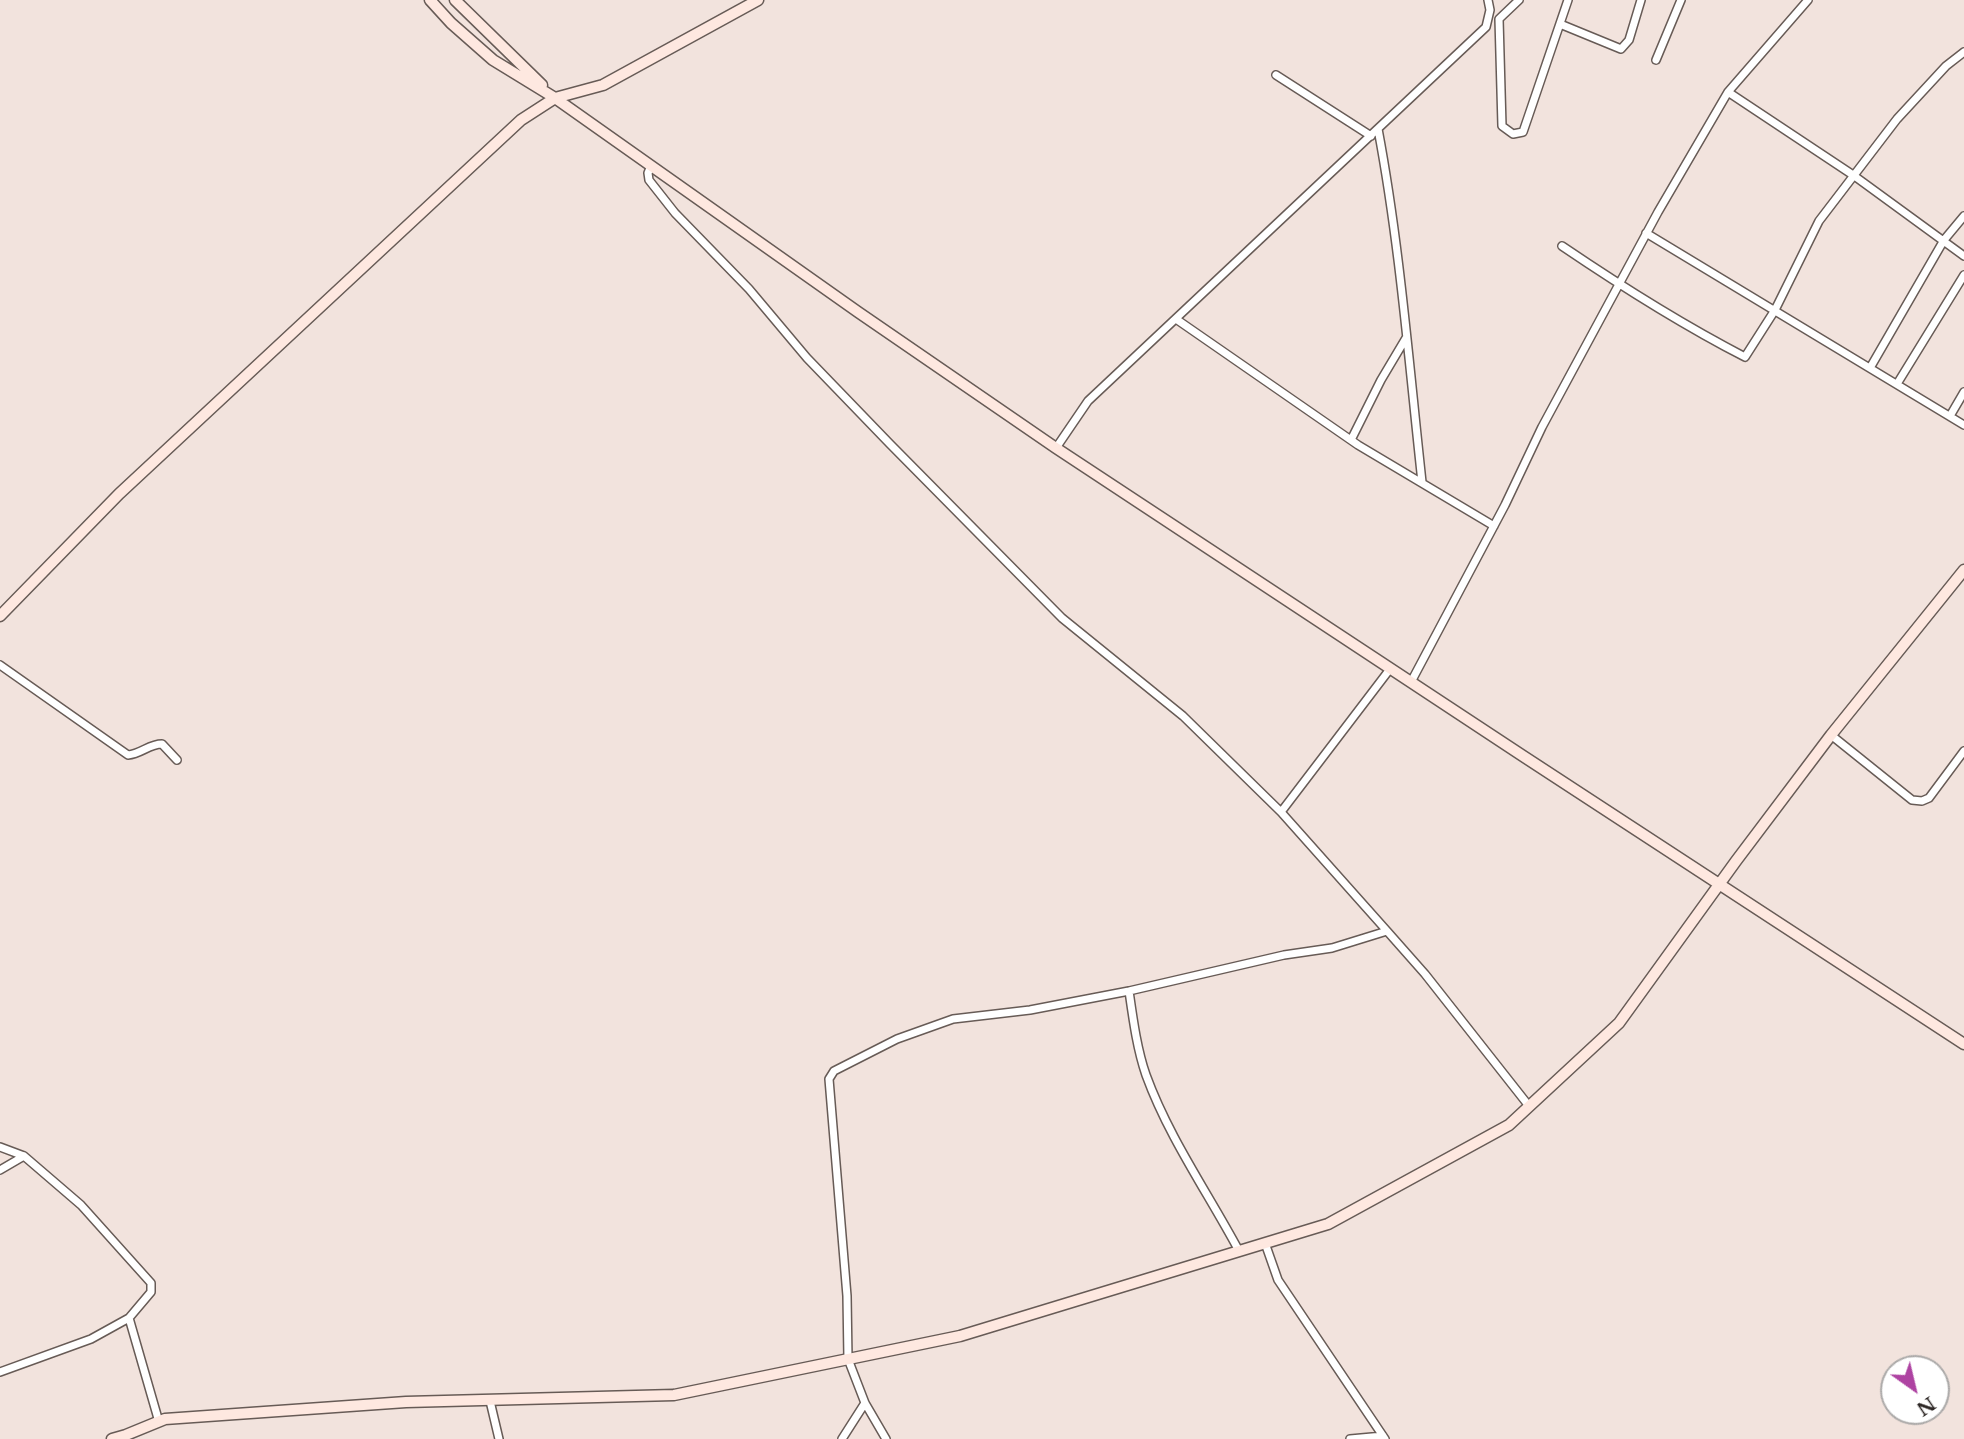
<!DOCTYPE html>
<style>
body{margin:0}
#map{position:relative;width:1964px;height:1439px;overflow:hidden;background:#f2e3dd;font-family:"Libre Baskerville",serif}
canvas{display:block}
.north{position:absolute;left:1880px;top:1355px;width:70px;height:70px;box-sizing:border-box;background:#fff;border:2px solid #aba9a8;border-radius:50%;rotate:146deg;font-size:19px;font-weight:700;line-height:28px;text-align:center;color:#2e2826}
.north::after{content:'';display:block;margin:auto;width:24px;height:32px;background:#ae43a2;clip-path:polygon(50% 0,100% 100%,50% 72%,0 100%)}
</style>
<div id="map">
<canvas width="1964" height="1439"></canvas>
<div class="north">N</div>
</div>
<script>
const ctx = document.querySelector('canvas').getContext('2d');
ctx.lineJoin = 'round';
function stroke(path, color, width, dash) { ctx.strokeStyle = color; ctx.lineWidth = width; ctx.lineCap = dash ? 'butt' : 'round'; ctx.setLineDash(dash || []); ctx.stroke(path); }
const street = new Path2D(`
 M1519,0L1499,19L1502,126L1513,134L1523,132L1568,0
 M1560,24L1621,49L1629,40L1641,0
 M1656,60L1681,0
 M1276,75L1371,136
 M1728,92L1853,175L1964,256
 M1378,129C1400,246 1409,364 1422,482
 M651,166L648,173L649,180L675,213L749,289L807,358L890,444L1062,618L1183,716L1281,812L1387,931L1332,948L1284,955L1129,991L1030,1010L953,1019L897,1039L834,1071L829,1079L847,1296L848,1359L865,1403L886,1439
 M1646,233L1964,425
 M1562,246C1621,286 1681,324 1745,357L1775,310L1819,221L1897,119L1946,66L1964,52
 M1176,319L1358,445L1494,526
 M1870,368L1944,240L1964,216
 M1897,384L1964,275
 M1950,416L1964,392
 M1351,440L1381,380L1406,338
 M1056,448L1088,401L1486,27L1490,10L1488,0
 M0,665L128,755C141,754 149,744 162,744L177,760
 M1411,682L1505,505L1542,427L1658,212L1728,92L1808,0
 M1831,735L1912,800L1922,801L1929,798L1964,751
 M1281,812L1390,669
 M1387,931L1425,974L1529,1106
 M1129,991C1133,1019 1137,1049 1146,1075C1169,1138 1208,1193 1239,1251
 M0,1147L24,1156L81,1205L151,1283V1292L129,1318L159,1422
 M0,1170L24,1156
 M1265,1243L1278,1280L1385,1439
 M0,1372L91,1339L129,1318
 M490,1401L499,1439
 M842,1439L865,1403
 M1350,1439L1383,1436`);
const secondary = new Path2D(`
 M430,0L451,23L493,60L555,98L858,312L1056,448L1523,756L1964,1044
 M455,0L542,85
 M0,616L119,494L521,120L555,98L603,85L758,0
 M112,1439L126,1435L165,1419L406,1402L674,1395L960,1336L1328,1224L1509,1125L1619,1023L1736,861L1831,735L1964,570`);
stroke(street, '#675b56', 10);
stroke(secondary, '#675b56', 13);
stroke(street, '#fff', 7);
stroke(secondary, '#fee8e0', 10);
</script>
